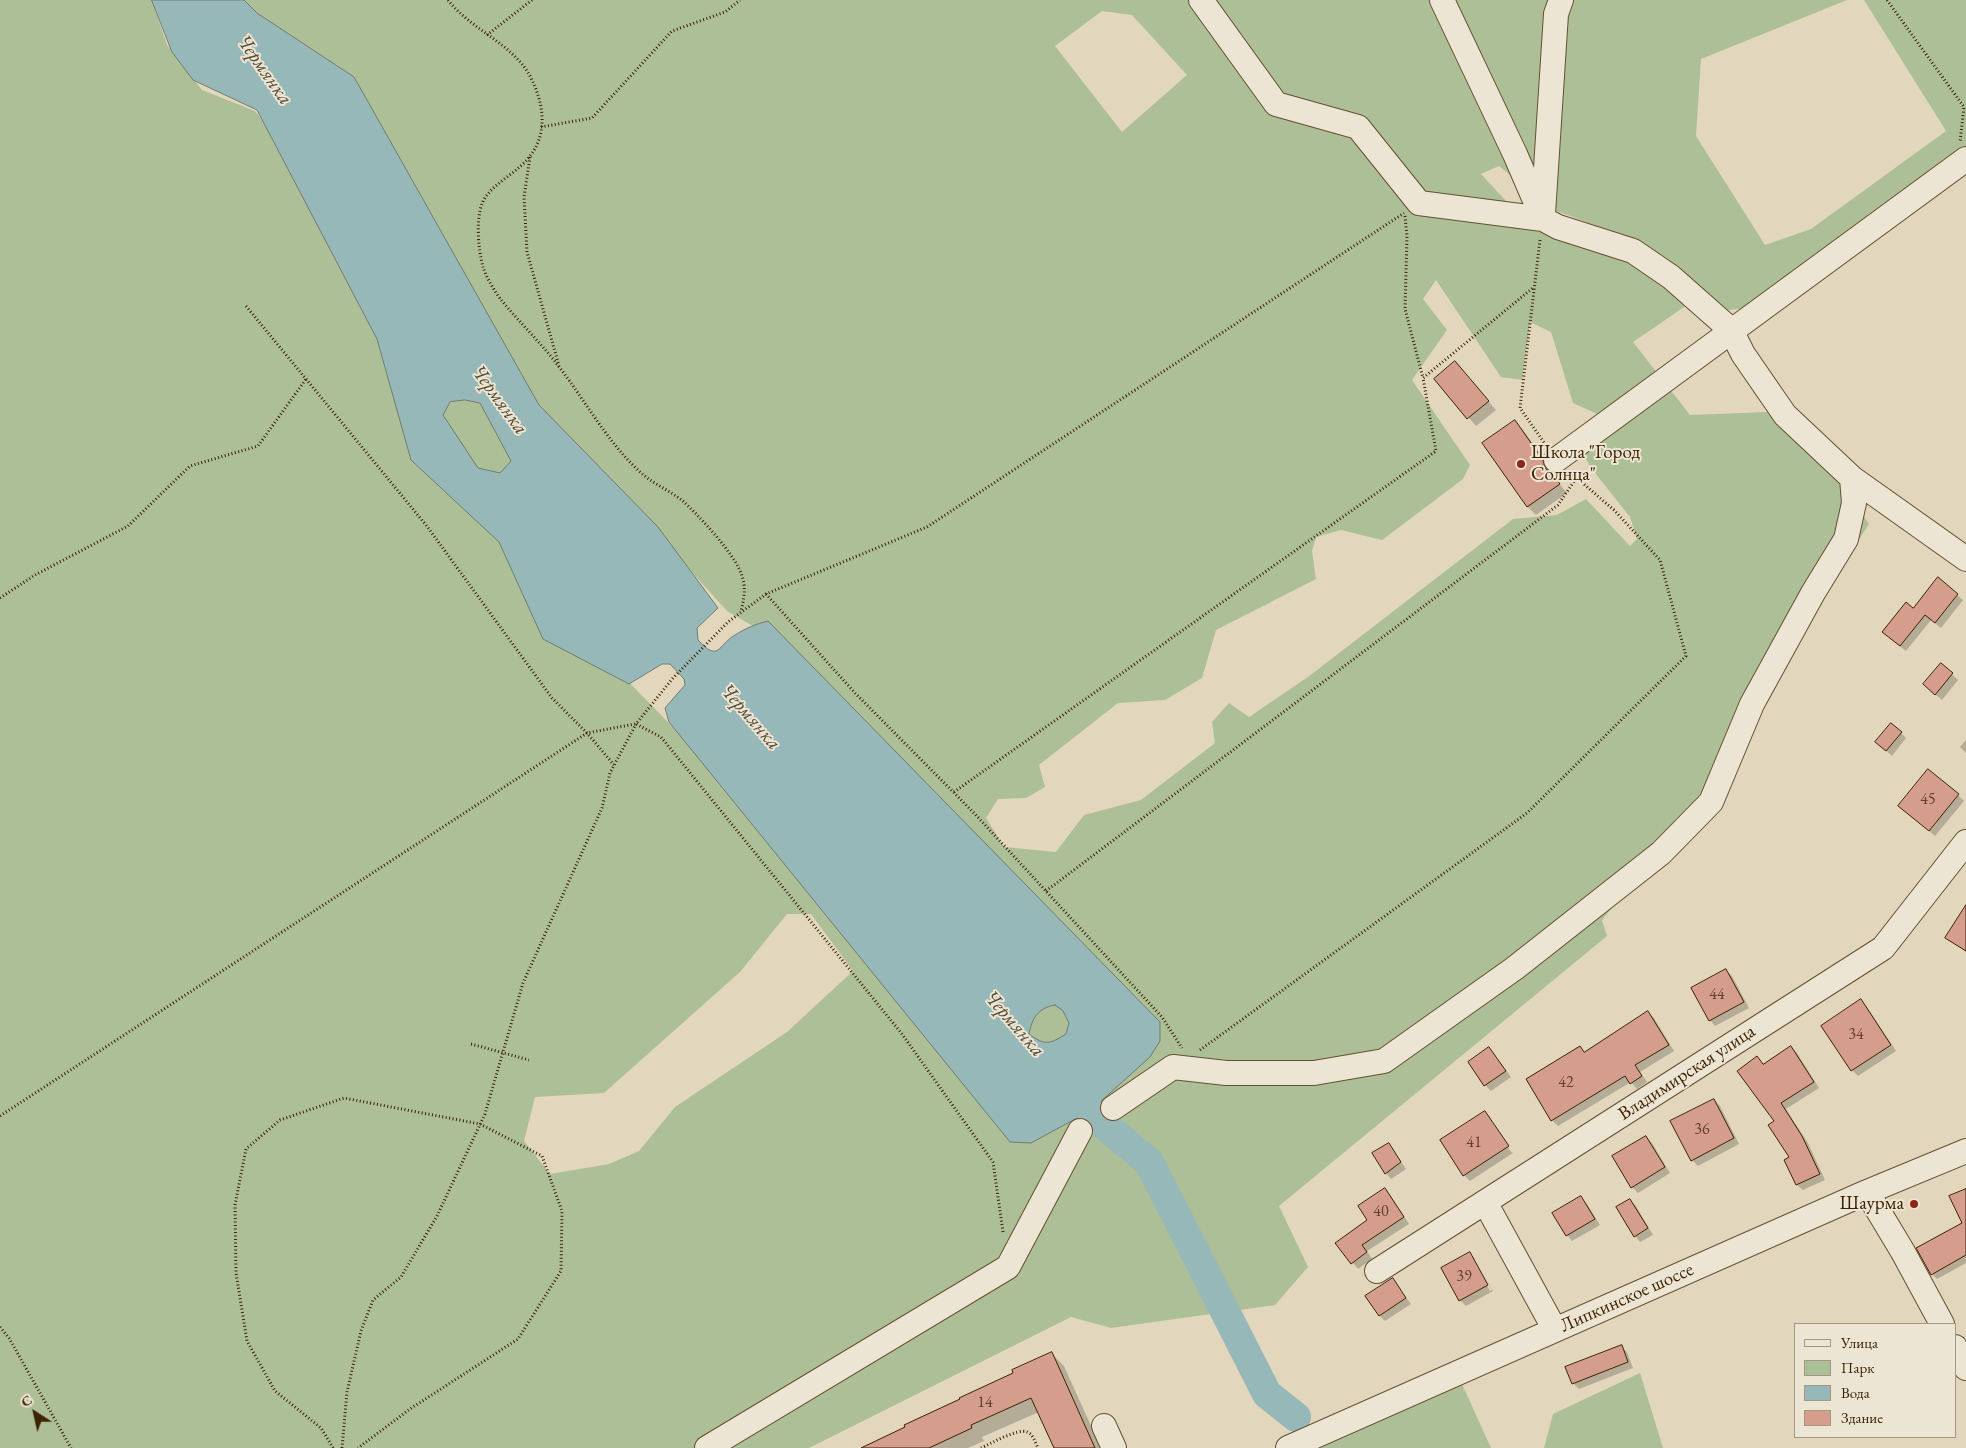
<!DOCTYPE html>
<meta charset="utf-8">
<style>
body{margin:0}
#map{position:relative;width:1966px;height:1448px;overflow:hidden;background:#e2d7bc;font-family:"EB Garamond",serif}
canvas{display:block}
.legend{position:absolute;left:1794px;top:1323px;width:162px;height:115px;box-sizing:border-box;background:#ece5d3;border:1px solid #a69780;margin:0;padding:6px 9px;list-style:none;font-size:15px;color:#3d2203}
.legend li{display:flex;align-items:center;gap:10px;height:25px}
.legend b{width:25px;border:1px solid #a69780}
.north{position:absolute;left:10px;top:1388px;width:50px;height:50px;-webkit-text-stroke:4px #ece5d3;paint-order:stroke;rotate:325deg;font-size:14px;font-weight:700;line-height:20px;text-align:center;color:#3d2203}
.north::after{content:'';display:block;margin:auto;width:18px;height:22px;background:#3d2203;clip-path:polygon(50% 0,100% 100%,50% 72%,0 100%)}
</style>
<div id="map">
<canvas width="1966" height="1448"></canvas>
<ul class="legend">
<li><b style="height:6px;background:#ece5d3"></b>Улица</li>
<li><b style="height:14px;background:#adbf96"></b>Парк</li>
<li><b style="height:14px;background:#96b8b8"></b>Вода</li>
<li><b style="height:14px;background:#d59e8c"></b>Здание</li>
</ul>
<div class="north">С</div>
</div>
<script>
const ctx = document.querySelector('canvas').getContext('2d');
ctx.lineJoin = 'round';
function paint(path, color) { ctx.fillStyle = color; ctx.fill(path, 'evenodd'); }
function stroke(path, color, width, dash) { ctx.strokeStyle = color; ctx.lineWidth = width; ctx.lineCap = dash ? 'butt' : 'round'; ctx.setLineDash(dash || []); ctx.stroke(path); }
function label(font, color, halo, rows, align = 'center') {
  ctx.font = font + ' "EB Garamond",serif'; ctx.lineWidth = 4; ctx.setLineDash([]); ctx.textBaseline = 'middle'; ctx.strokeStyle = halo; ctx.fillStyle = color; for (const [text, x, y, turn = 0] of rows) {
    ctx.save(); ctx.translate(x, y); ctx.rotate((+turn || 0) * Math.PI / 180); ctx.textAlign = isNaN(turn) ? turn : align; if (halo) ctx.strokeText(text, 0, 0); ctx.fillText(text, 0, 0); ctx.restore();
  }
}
paint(new Path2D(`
 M0,0H152L167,45L202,90L255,111L286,151L504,545L617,670L706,761L939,1039L1145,1052L753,626L727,611L651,527L612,518L231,0H1847L1701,59L1696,136L1765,245L1811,229L1946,131L1864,0H1966V174L1788,302L1723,311L1644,243L1556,211L1499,166L1481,174L1533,230L1627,260L1687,305L1633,342L1690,415L1793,411L1869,524L1774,670L1725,785L1638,876L1602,920L1607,936L1279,1206L1308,1267L1275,1305L1111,1328L1071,1317L809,1448H0ZM1102,11L1132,15L1187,75L1122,132L1055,46ZM1436,280L1501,377L1522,380L1530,322L1551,332L1573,403L1606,418L1577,444L1592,469L1630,517L1637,539L1630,546L1586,499L1557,515L1513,519L1308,677L1249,717L1229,703L1212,722L1215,743L1141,800L1084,815L1056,852L1004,847L986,818L998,799L1026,798L1045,787L1039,765L1118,703L1165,700L1202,678L1216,630L1316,579L1312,551L1316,537L1341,530L1382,540L1463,479L1470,465L1412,380L1447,330L1423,299ZM787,914H811L853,971L787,1032L675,1107L639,1151L609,1164L550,1174L524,1141L535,1097L604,1093L740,972Z
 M485,391L518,461L494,483L471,472L432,413L435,395Z
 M1050,996L1074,1014L1063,1050L1021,1038L1031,1007Z
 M1640,1373L1663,1448H1544L1553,1414Z
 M1462,1384L1491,1448H1313Z`), '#adbf96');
const water = new Path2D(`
 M152,0H244L257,13L354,77L539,405L658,527L718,608L697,628L698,640C719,663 718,645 735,635C746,628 756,624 768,621L1160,1022V1041L1150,1057L1090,1111L1031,1143L1010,1142L669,722L665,708L685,685L684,679L670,664H662L629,684L543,639L499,542L411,460L377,339L257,110L193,80L172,52ZM465,400L480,403L511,461L500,473L478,468L443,415L450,402ZM1055,1005L1063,1011L1069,1023L1066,1034C1050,1044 1045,1046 1029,1034C1032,1018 1038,1008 1055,1005Z`);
paint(water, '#96b8b8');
stroke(water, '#727c70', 1);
paint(new Path2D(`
 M1455,363L1496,410L1476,426L1435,379Z
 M1515,422L1523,430L1551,469L1552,475L1567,493L1536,515L1527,506Z
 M1938,579L1963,600L1941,628L1931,620L1906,651L1889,638Z
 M1941,665L1958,680L1942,700L1930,690Z
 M1901,733L1906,738L1892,756L1882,747Z
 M1966,740V753L1960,747Z
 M1958,795L1964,801L1935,836L1905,811Z
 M1966,909V952L1946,937Z
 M1726,970L1732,976L1749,1008L1715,1026L1710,1020Z
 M1861,1001L1867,1007L1896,1051L1858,1076L1852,1070L1823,1026Z
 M1648,1012L1654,1018L1674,1051L1640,1072L1647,1082L1637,1089L1631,1082L1558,1126L1552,1120L1580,1048L1585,1053Z
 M1791,1047L1797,1053L1819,1088L1786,1109L1808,1143L1825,1180L1803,1190L1797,1185L1785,1160L1790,1158L1776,1121L1757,1058L1764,1065Z
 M1489,1048L1511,1077L1491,1091L1485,1085Z
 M1714,1100L1720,1106L1739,1144L1698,1166L1692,1160Z
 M1485,1112L1490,1117H1488L1511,1152L1513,1153L1470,1181L1464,1175L1441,1141Z
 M1646,1137L1652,1143L1670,1173L1638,1193L1632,1187Z
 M1389,1144L1406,1169L1391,1179L1386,1173Z
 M1385,1190L1391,1196L1409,1224L1367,1251L1372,1259L1358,1269L1337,1243L1369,1220Z
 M1966,1190V1263L1937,1279L1932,1274L1963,1224Z
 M1581,1198L1587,1204L1600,1225L1572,1241L1567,1235Z
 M1630,1200L1636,1206L1653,1235L1640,1242L1635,1236Z
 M1470,1254L1475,1259H1472L1490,1291L1492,1290L1475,1259L1493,1291L1466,1306L1460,1300Z
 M1393,1280L1411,1304L1385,1321L1380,1316Z
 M1621,1346L1627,1352L1633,1368L1579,1389L1573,1383Z
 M1052,1354L1064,1366L1101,1448H1055L1039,1412L982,1437L984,1441L968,1448H864Z`), '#0003');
stroke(new Path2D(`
 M1063,1080L1098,1120L1149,1162L1267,1394L1296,1417`), '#96b8b8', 30);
const building = new Path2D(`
 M1455,361L1489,401L1467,419L1434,379Z
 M1515,420L1543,460L1545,468L1552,473L1560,484L1527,507L1482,443Z
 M1938,577L1958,594L1935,623L1925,615L1900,646L1882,632L1906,602L1913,608Z
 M1941,663L1953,673L1935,695L1923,684Z
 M1891,723L1902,732L1886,751L1875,742Z
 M1928,769L1959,794L1929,831L1898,806Z
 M1966,905V951L1945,938Z
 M1726,969L1744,1002L1709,1021L1691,988Z
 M1861,999L1891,1045L1851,1071L1821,1026Z
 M1648,1011L1669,1045L1635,1065L1642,1076L1630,1084L1625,1076L1551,1121L1526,1079L1580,1046L1584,1052Z
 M1791,1046L1814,1082L1781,1103L1802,1136L1820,1174L1796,1185L1784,1160L1789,1157L1768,1125L1774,1121L1737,1071L1757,1056L1763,1064Z
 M1489,1047L1506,1071L1484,1086L1468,1062Z
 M1714,1099L1734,1138L1691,1161L1670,1121Z
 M1485,1111L1509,1146L1463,1176L1440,1140Z
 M1646,1136L1665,1167L1631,1188L1612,1156Z
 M1389,1143L1401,1162L1385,1174L1372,1153Z
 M1385,1188L1404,1217L1362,1245L1367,1252L1351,1264L1335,1243L1367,1220L1358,1206Z
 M1966,1189V1255L1931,1275L1916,1248L1962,1223L1949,1196Z
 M1581,1196L1595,1219L1566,1236L1552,1213Z
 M1630,1199L1648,1228L1634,1237L1616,1207Z
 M1470,1252L1488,1285L1459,1301L1441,1268Z
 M1393,1278L1406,1298L1379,1316L1365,1296Z
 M1622,1345L1628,1362L1572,1384L1565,1367Z
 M1052,1352L1095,1448H1054L1031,1398L971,1425L972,1428L929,1448H861L905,1427L904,1425L960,1399L959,1398L1013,1373L1012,1370Z`);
paint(building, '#d59e8c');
stroke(building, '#3d2203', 1);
const minor = new Path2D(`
 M1201,0L1276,104L1358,127L1419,203L1543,219L1558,227L1633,251L1671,277L1731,330L1743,354L1785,415L1852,478L1966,559
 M1442,0L1515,154L1543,219
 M1543,214L1556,14L1561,0
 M1556,460L1966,159
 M1113,1108L1173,1067L1226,1073H1314L1384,1061L1515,968L1661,853L1711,802L1752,704L1813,593L1846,539L1854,503L1852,478
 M1867,1192L1903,1252L1942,1324
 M1485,1202L1555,1330
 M1377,1271L1883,948L1966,842
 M1955,1347L1966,1368
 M1104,1426L1114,1448
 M707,1448L1008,1267L1080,1131
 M1288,1448L1867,1192L1966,1151`);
stroke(minor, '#664f31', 26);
stroke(new Path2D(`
 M448,0C470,29 513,44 530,76C543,101 549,132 530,156C519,171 499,180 487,195C474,210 478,249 483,267C486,277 495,292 502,301C521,324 543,345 560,368C586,402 607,441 638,470C651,483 669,490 683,501C700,517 724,543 736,563C746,580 746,592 741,611
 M1887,0L1964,107L1960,142
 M487,35L532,0
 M541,127L592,118L672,31L725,12L740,0
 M530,157L524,197L527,252L559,366
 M1405,216L1407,236L1405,309L1423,378
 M1540,240L1520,408L1545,444
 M246,306L426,525L552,698L587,733L635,724
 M766,594L855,693L974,813L1162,1017L1182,1048
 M0,598L35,575L128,526L190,466L258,446L306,379
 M954,792L1436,451L1423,378L1534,287
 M1046,891L1558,505L1577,477
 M471,1044L529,1060
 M1200,1050L1527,813L1686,656L1660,560L1614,510L1571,473
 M0,1116L587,733L614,765
 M1003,1232L993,1162L902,1034L661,737L636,724L673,678L728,622L766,594L927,527L1404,213
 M0,1327L9,1338L71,1448
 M333,1448L321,1428L275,1391L247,1341L236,1273L235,1205L246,1149L280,1120L344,1098L480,1124L542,1156L562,1211L561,1271L518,1339L410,1409L358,1448
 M342,1448L347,1392L361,1331L373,1300L401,1277L437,1216L485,1114L523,983L602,808L610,773L636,724
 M981,1448C990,1444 1018,1428 1027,1432C1033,1434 1035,1442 1038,1448`), '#3d2203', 3, [1, 2.5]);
stroke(minor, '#ece5d3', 24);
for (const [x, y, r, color] of [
 [1521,464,5,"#8f2418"],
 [1914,1204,5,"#8f2418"]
]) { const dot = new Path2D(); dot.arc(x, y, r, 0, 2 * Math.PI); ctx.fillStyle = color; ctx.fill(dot); stroke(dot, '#ece5d3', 2); }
label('16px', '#634125', null, [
 ["45",1928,800],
 ["44",1717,995],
 ["34",1856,1035],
 ["42",1566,1083],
 ["36",1702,1130],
 ["41",1474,1143],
 ["40",1381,1212],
 ["39",1464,1277],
 ["14",985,1403]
]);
label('19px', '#3d2203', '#ece5d3', [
 ["Школа \"Город",1531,453],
 ["Cолнца\"",1531,475],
 ["Шаурма",1904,1204,"right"]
], 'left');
label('19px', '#3d2203', '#ece5d3', [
 ["Владимирская улица",1687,1073,-33],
 ["Липкинское шоссе",1627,1298,-24]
]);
label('italic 20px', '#534830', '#ece5d3', [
 ["Чермянка",264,70,55],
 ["Чермянка",499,400,54],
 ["Чермянка",750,717,49],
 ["Чермянка",1014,1024,49]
]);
</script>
